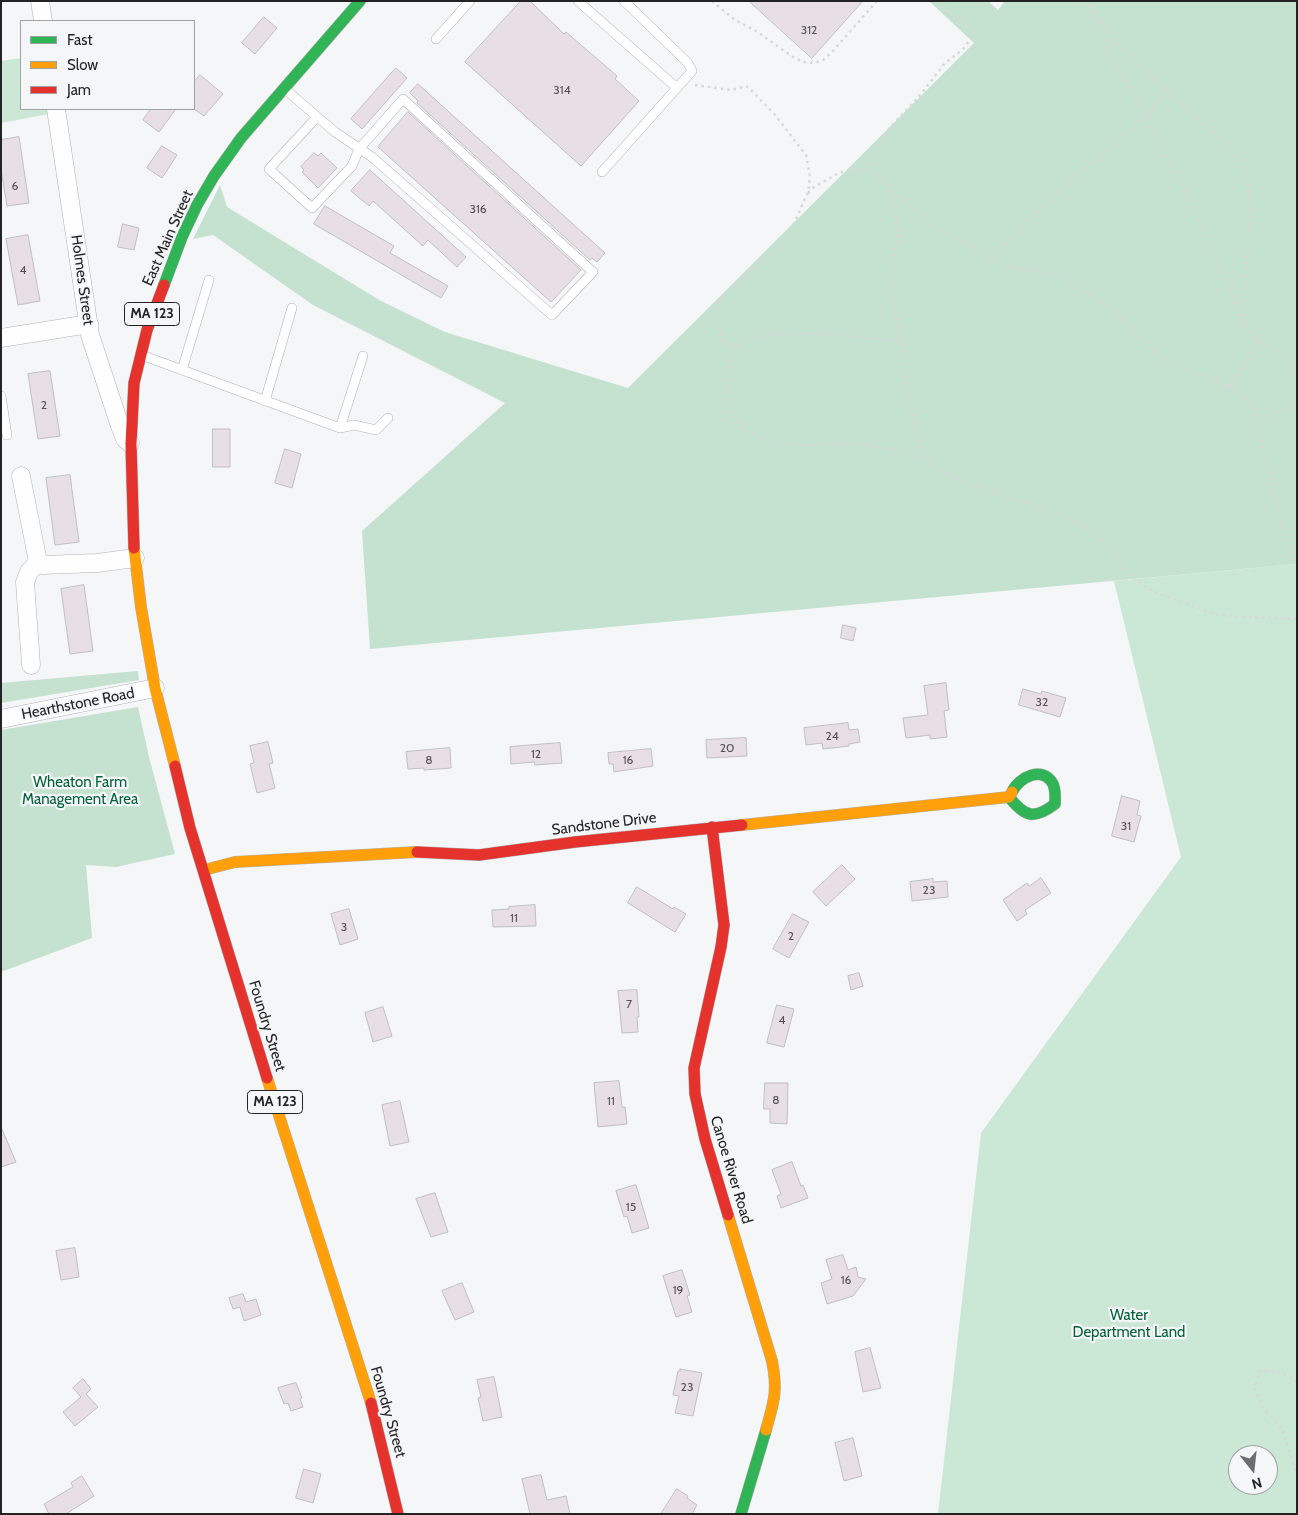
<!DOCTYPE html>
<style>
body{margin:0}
#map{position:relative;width:1298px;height:1515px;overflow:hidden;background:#f5f6f7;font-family:Cabin,sans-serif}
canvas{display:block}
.frame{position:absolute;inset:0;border:2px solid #232324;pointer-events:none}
.legend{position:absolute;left:20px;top:20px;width:175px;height:90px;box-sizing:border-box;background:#f4f6f8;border:1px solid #a0a2a3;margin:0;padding:6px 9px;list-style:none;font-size:15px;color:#232324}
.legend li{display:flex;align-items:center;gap:10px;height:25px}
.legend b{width:25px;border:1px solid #a0a2a3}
.north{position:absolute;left:1228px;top:1445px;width:50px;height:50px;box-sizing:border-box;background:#f4f6f8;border:1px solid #a0a2a3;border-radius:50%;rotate:164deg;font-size:14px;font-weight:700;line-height:20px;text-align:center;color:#232324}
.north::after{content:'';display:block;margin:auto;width:18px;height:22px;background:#6c6d6e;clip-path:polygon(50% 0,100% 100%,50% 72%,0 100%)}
</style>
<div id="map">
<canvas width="1298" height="1515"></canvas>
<div class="frame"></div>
<ul class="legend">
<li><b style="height:6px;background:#30b455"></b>Fast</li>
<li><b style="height:6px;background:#ff9f0a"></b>Slow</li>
<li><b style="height:6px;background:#e5322d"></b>Jam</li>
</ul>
<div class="north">N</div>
</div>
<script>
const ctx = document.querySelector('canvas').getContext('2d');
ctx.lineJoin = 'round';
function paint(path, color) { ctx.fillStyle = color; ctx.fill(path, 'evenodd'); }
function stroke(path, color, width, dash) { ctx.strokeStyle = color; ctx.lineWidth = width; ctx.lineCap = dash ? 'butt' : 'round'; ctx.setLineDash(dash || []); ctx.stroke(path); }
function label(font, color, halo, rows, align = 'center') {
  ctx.font = font + ' Cabin,sans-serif'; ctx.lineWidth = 4.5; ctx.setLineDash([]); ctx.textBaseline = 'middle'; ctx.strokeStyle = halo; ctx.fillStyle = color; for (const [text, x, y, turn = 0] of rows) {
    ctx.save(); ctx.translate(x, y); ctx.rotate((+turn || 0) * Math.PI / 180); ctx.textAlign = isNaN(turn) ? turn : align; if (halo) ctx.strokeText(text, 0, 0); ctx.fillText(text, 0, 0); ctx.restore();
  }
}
paint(new Path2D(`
 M21,58V109H48L49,114L1,123V61Z
 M1297,564V1514H938L981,1133L1181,857L1114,581ZM1238,1455H1268V1485H1238Z`), '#cbe7d6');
paint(new Path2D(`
 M929,1H988L998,10L1005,1H1297V564L370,649L362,531L505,403L313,305L213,235L193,239L220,185L227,207L381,301L445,332L628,388L974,43Z
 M138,671L139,680L1,703V683Z
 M138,707L149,757L175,854L116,867L86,865L92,938L1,972V730Z`), '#c5e2d1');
const building = new Path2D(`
 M521,1H530L564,34L566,32L617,76L615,79L639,101L581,166L465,62Z
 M749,1H863L812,58Z
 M264,17L277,28L255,54L242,43Z
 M396,68L407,78L362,129L351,119Z
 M200,75L223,94L204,116L194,109V82Z
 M418,84L605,253L597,262L592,258L590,260L417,103L418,101L410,93Z
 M151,109H176L159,132L143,120Z
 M408,112L581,270L551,302L378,147Z
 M19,137L29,203L7,206L1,169V140Z
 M162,146L177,155L162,178L147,168Z
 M314,153L318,156L321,153L337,168L318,188L302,172L304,170L301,167Z
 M370,170L466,257L457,267L428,240L423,246L373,201L369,206L351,191Z
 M325,206L394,246L390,253L448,286L441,298L314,224Z
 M123,224L139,228L134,250L118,247Z
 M28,235L40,301L18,305L6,239Z
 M50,371L60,436L38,439L28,374Z
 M213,429H230V467H213Z
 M285,449L301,454L292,488L275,483Z
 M70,475L79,542L55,545L46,478Z
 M84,585L93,651L70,654L61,589Z
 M843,625L856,628L853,641L841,638Z
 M946,683L949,710L944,711L947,737L930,739V735L906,738L903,718L928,715L924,686Z
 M1023,689L1041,694L1042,691L1066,698L1060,717L1019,705Z
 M848,723L849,730L858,729L860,742L849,744V746L823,749L822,743L806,745L804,728Z
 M746,738L747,756L707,758L706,740Z
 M268,742L273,763L269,764L275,788L257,793L250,764L254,763L250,746Z
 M560,743L562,763L535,765L534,762L511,764L510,747Z
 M450,748L451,768L424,770V768L408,769L406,752Z
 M651,749L653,766L614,772L613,764H609L608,753Z
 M1122,796L1140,801L1137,815L1141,816L1134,842L1112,836Z
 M842,865L855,879L826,906L813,892Z
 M1041,878L1051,893L1025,910L1027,914L1017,921L1003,900L1027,883L1029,886Z
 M933,879V882L947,881L948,897L912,901L910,882Z
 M637,887L673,909L674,907L686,914L675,932L628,903Z
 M535,905L536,926L493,927L492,910L509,909V907Z
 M349,909L358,939L340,945L331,914Z
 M793,914L809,922L789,958L773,949Z
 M859,973L863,986L851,990L848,976Z
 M637,990L639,1017H637L638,1032L622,1033L618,991Z
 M777,1005L794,1009L784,1047L767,1043Z
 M383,1007L392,1036L373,1042L365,1013Z
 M619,1081L622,1107H625L627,1124L598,1127L594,1083Z
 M765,1083H788L787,1124L770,1123V1109H764Z
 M400,1101L409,1142L390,1146L382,1105Z
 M1,1127L16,1162L1,1167Z
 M792,1162L801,1186L803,1185L808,1198L781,1208L777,1196L781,1194L772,1170Z
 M636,1185L649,1228L632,1233L627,1216L624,1217L616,1191Z
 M435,1193L448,1232L431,1237L416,1199Z
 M75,1248L79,1277L61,1280L56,1251Z
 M843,1255L848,1270L856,1267L858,1277L866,1279L853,1296L827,1304L821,1283L832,1279L826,1260Z
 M682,1270L690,1295L687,1296L692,1312L676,1317L663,1276Z
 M462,1283L474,1312L455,1320L442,1291Z
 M243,1294L246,1302L256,1299L261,1315L244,1321L240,1307L233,1309L229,1298Z
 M870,1348L881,1388L863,1392L855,1352Z
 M680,1369L702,1373L693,1416L675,1413L679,1396L673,1395L678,1371H680Z
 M494,1377L502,1417L483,1421L478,1398L481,1397L477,1380Z
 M83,1379L91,1389L86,1394L98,1407L75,1426L63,1412L81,1397L73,1388Z
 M296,1383L302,1398L300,1399L303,1407L291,1411L288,1403L284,1404L278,1388Z
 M853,1438L862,1476L844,1481L835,1443Z
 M304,1469L321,1474L313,1503L296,1498Z
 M541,1475L547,1500L566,1496L570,1514H530L522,1479Z
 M82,1476L94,1496L66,1514H49L44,1504L73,1487L71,1483Z
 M677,1489L688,1496L687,1498L697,1505L692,1514H661Z`);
paint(building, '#e8dfe4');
stroke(building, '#bfbfbf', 1);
const lane = new Path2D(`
 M578,1L677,88
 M436,39L470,1
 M286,90L335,132L372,157L552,315L593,272L403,99L359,149L352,166L312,208L269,169L317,117
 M602,172L692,71L688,63L624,1
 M144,356L340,428L363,356
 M182,370L209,280
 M1,396L7,435
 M265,401L292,308
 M340,428L354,425L376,430L388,418`);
const street = new Path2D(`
 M40,1L43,21
 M56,109L90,335L119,423L125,439L130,443
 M1,338L89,324
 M21,476L38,562L42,565L97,563L135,558
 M31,665L25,582L29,572L38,562
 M1,719L155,688`);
const fast = new Path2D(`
 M164,285L182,237L197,205L214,176L241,138L360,1
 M1009,797C1025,817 1034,820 1055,804C1055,797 1056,791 1053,784C1043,765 1019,777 1012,792
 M741,1514L766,1430`);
const slow = new Path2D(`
 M134,548L141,607L155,688L175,766
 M742,825L1009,797L1012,792
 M204,870L235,862L417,852
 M267,1078L371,1403
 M728,1215L772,1361C778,1391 774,1401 766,1430`);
const jam = new Path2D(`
 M134,548L131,444L134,383L147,330L164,285
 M175,766L190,828L267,1078
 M712,827L724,925L721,947L694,1068L695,1094L705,1139L728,1215
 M417,852L479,855L575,842L742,825
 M371,1403L398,1514`);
stroke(lane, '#b0b1b2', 10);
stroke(street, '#b0b1b2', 19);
stroke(fast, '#b0b1b2', 12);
stroke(slow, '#b0b1b2', 12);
stroke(jam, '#b0b1b2', 12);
stroke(new Path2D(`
 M712,1L735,20L756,31L793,57L803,62L814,63L823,60L831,53L877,1
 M1086,1L1124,52L1233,151L1245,171L1248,185L1250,211L1243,325L1259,341L1285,357L1297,371
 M1092,10L1107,48L1128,87L1144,111L1210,240L1243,324
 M695,85L731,90L746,86L750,89L775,115L806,155L810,177L808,193L814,187L839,173L852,169L869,171L884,179L892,192L898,235L892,269V299L902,342L903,369L912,409L916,438L921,449L938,471L1076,522L1099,538L1130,575L1147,588L1167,597L1215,614L1241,617L1297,619
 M871,172L877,152L888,130L921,94L945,63L963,49L973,36L971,29L945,10L938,1
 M892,192L932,225L990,258L1013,268L1049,273L1071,281L1103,302L1162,359L1228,386L1246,397L1253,408L1282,526L1297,558
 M808,193C801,205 797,220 790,231C771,260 740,277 718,301C714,315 720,326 721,340L734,347L760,336L775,334H835L902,342
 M990,258L1068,182L1146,116L1165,90
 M734,347L725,381L729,409L737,424L753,436L784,445L855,444L902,450L925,457
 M1228,386L1259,341
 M1257,429L1280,411L1297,404
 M1297,1382L1283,1373L1261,1370L1254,1387L1263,1408L1283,1431L1297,1476`), '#d8d8d9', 2.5, [2.5, 4]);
stroke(lane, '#fefefe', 9);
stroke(street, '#fefefe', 18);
stroke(fast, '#30b455', 11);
stroke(slow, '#ff9f0a', 11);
stroke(jam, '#e5322d', 11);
label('12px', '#545254', null, [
 ["312",809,30],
 ["314",562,90],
 ["6",15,186],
 ["316",478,209],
 ["4",23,270],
 ["2",44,405],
 ["32",1042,702],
 ["24",832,736],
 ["20",727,748],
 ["12",536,754],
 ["8",429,760],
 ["16",628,760],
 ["31",1126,826],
 ["23",929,890],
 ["11",514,918],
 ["3",344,927],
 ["2",791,936],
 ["7",629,1004],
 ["4",782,1020],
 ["8",776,1100],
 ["11",611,1101],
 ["15",631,1207],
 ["16",846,1280],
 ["19",678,1290],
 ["23",687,1387]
]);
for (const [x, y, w] of [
 [152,314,55],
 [275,1102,55]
]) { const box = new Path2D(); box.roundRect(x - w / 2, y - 11.5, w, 23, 4); ctx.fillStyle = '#f4f6f8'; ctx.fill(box); stroke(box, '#232324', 1); }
label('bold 14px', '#232324', null, [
 ["MA 123",152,314],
 ["MA 123",275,1102]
]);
label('15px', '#232324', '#f4f6f8', [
 ["East Main Street",168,238,-66],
 ["Holmes Street",82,280,82],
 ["Hearthstone Road",78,704,-11],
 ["Sandstone Drive",604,824,-7],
 ["Foundry Street",267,1026,73],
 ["Canoe River Road",731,1170,73],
 ["Foundry Street",388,1412,74]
]);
label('15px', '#04613b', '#f4f6f8', [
 ["Wheaton Farm",80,783],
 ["Management Area",80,800],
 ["Water",1129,1316],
 ["Department Land",1129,1333]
]);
</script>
